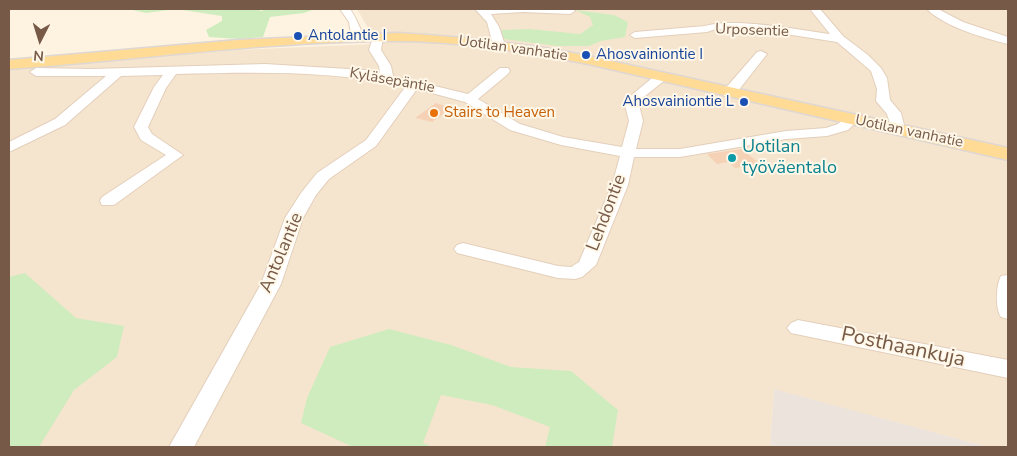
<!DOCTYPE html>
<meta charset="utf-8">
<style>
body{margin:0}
#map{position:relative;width:1017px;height:456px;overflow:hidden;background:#fef3e0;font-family:"Nunito Sans",sans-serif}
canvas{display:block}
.frame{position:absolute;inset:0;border:10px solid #765946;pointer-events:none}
.north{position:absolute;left:15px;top:15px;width:50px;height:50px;-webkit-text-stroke:4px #fff7e8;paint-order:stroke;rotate:185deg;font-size:14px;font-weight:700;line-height:20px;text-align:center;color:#765946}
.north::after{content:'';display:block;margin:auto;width:18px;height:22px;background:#765946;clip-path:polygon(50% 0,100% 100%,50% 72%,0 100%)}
</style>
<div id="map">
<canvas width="1017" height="456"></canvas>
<div class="frame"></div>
<div class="north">N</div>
</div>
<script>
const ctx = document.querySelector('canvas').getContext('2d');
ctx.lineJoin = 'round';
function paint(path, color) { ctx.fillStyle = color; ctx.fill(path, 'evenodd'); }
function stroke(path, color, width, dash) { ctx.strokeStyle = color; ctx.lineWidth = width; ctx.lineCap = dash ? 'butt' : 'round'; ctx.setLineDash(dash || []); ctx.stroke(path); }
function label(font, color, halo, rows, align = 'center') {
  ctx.font = font + ' "Nunito Sans",sans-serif'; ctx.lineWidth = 4; ctx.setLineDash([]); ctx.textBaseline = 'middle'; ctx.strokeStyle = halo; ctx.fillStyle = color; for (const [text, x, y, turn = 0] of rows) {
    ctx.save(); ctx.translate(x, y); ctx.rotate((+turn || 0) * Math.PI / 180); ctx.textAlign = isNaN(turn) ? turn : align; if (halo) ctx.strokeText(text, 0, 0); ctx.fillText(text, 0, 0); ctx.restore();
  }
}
paint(new Path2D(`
 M357,9H1008V447H988L774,390L770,447H9V69L236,50L375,44L372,35Z`), '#f6e5ce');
paint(new Path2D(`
 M774,389L988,447H770Z`), '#ece4dc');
paint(new Path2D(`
 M128,9H260V11L270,9H315L304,13L270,17L263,37L239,39L209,37L206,30L222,21V16L176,9L146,13Z
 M575,10L614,15L628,22L625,37L601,41L589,46H557L504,39L501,30L529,29L580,34L593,25L590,17Z
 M25,273L76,318L124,326L117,357L74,390L39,447H9V277Z
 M389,329L451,345L511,367L571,371L618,410L612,447H545L550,427L492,405L441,395L423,443L433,447H353L301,423L307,398L330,347Z`), '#cfecbe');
paint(new Path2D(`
 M436,103L452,108L432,122L415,118Z
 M742,149L760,164L735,168L729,162L717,164L707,154Z`), '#f5d1b6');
const minor = new Path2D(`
 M340,9H350C357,18 359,29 366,38L365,40H357L351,33L349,22Z
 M475,9H573L575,11L570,14L523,12L491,14L499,27L505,45L499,48L493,45L487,22Z
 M810,9H820L843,36L868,55L881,68L887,78L890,100L901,113L905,129L903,132H893L887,114L876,101L877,89L871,71L837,42L773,32L716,29L707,32L635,38L630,35L635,32L705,26C731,17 801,30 830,34Z
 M927,9H938L963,22L1008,37V44C986,39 943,26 927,9Z
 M378,34L383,37L381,50L391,66L393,76L468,94L500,68H508L510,71L508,74L478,99L520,124L563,137L622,147L629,121L625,105L628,98L657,74L661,73L667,77L665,80L640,100L639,105L643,121L636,149H680L786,131L826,128L838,124L846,117L851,116L858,120L848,130L827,136L786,139L680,157H634L628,185L596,265L582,277L575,279L558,278L457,253L454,249L457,245L463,243L558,266L571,267L579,262L612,185L620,156L561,145L510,130L465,102L417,89L376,146L329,179L316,195L303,218L281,284L194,447H169L261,284L285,218L301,193L317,173L366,140L406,86C329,70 254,72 176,74L166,88L148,127L152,134L183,155L114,205H102L100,201L102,197L166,155L141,140L134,127L154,87L163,75L121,76L65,125L9,152V142L55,119L106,76H36L30,72L36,68L91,69L265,64L365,70L380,73L379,66L369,50L373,37Z
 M761,51L767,54L734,96H724L723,93L724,90L757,52Z
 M1008,275V319L1001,317C995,308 996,285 1001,276Z
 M798,320L1008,360V378L791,333L787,328L791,323Z`);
const major = new Path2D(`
 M398,33C462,37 525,43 588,56L1008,148V160L588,64C525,52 461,41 397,41C267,41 138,60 9,69V60L238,40Z`);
stroke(minor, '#e3cfbb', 2);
stroke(major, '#ded7d3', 3);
paint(minor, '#fff');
paint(major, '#ffdb96');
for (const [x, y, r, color] of [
 [298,36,5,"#1a4fb4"],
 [586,55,5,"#1a4fb4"],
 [744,102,5,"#1a4fb4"],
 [434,113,5,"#e8710a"],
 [732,158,5,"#0f9aa8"]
]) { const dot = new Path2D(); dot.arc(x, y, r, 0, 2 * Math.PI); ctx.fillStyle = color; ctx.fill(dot); stroke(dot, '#fff7e8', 2); }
label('15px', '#765946', '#fff7e8', [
 ["Urposentie",752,31,2],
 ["Uotilan vanhatie",513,49,8],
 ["Kyläsepäntie",392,81,10],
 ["Uotilan vanhatie",909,132,12]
]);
label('15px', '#164399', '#fff7e8', [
 ["Antolantie I",308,36],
 ["Ahosvainiontie I",596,55],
 ["Ahosvainiontie L",734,102,"right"]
], 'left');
label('15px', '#c56008', '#fff7e8', [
 ["Stairs to Heaven",444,113]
], 'left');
label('18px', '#0d838f', '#fff7e8', [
 ["Uotilan",742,148],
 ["työväentalo",742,169]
], 'left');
label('18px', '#765946', '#fff7e8', [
 ["Lehdontie",607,213,-69],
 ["Antolantie",282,253,-67]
]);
label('21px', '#765946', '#fff7e8', [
 ["Posthaankuja",903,348,12]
]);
</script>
